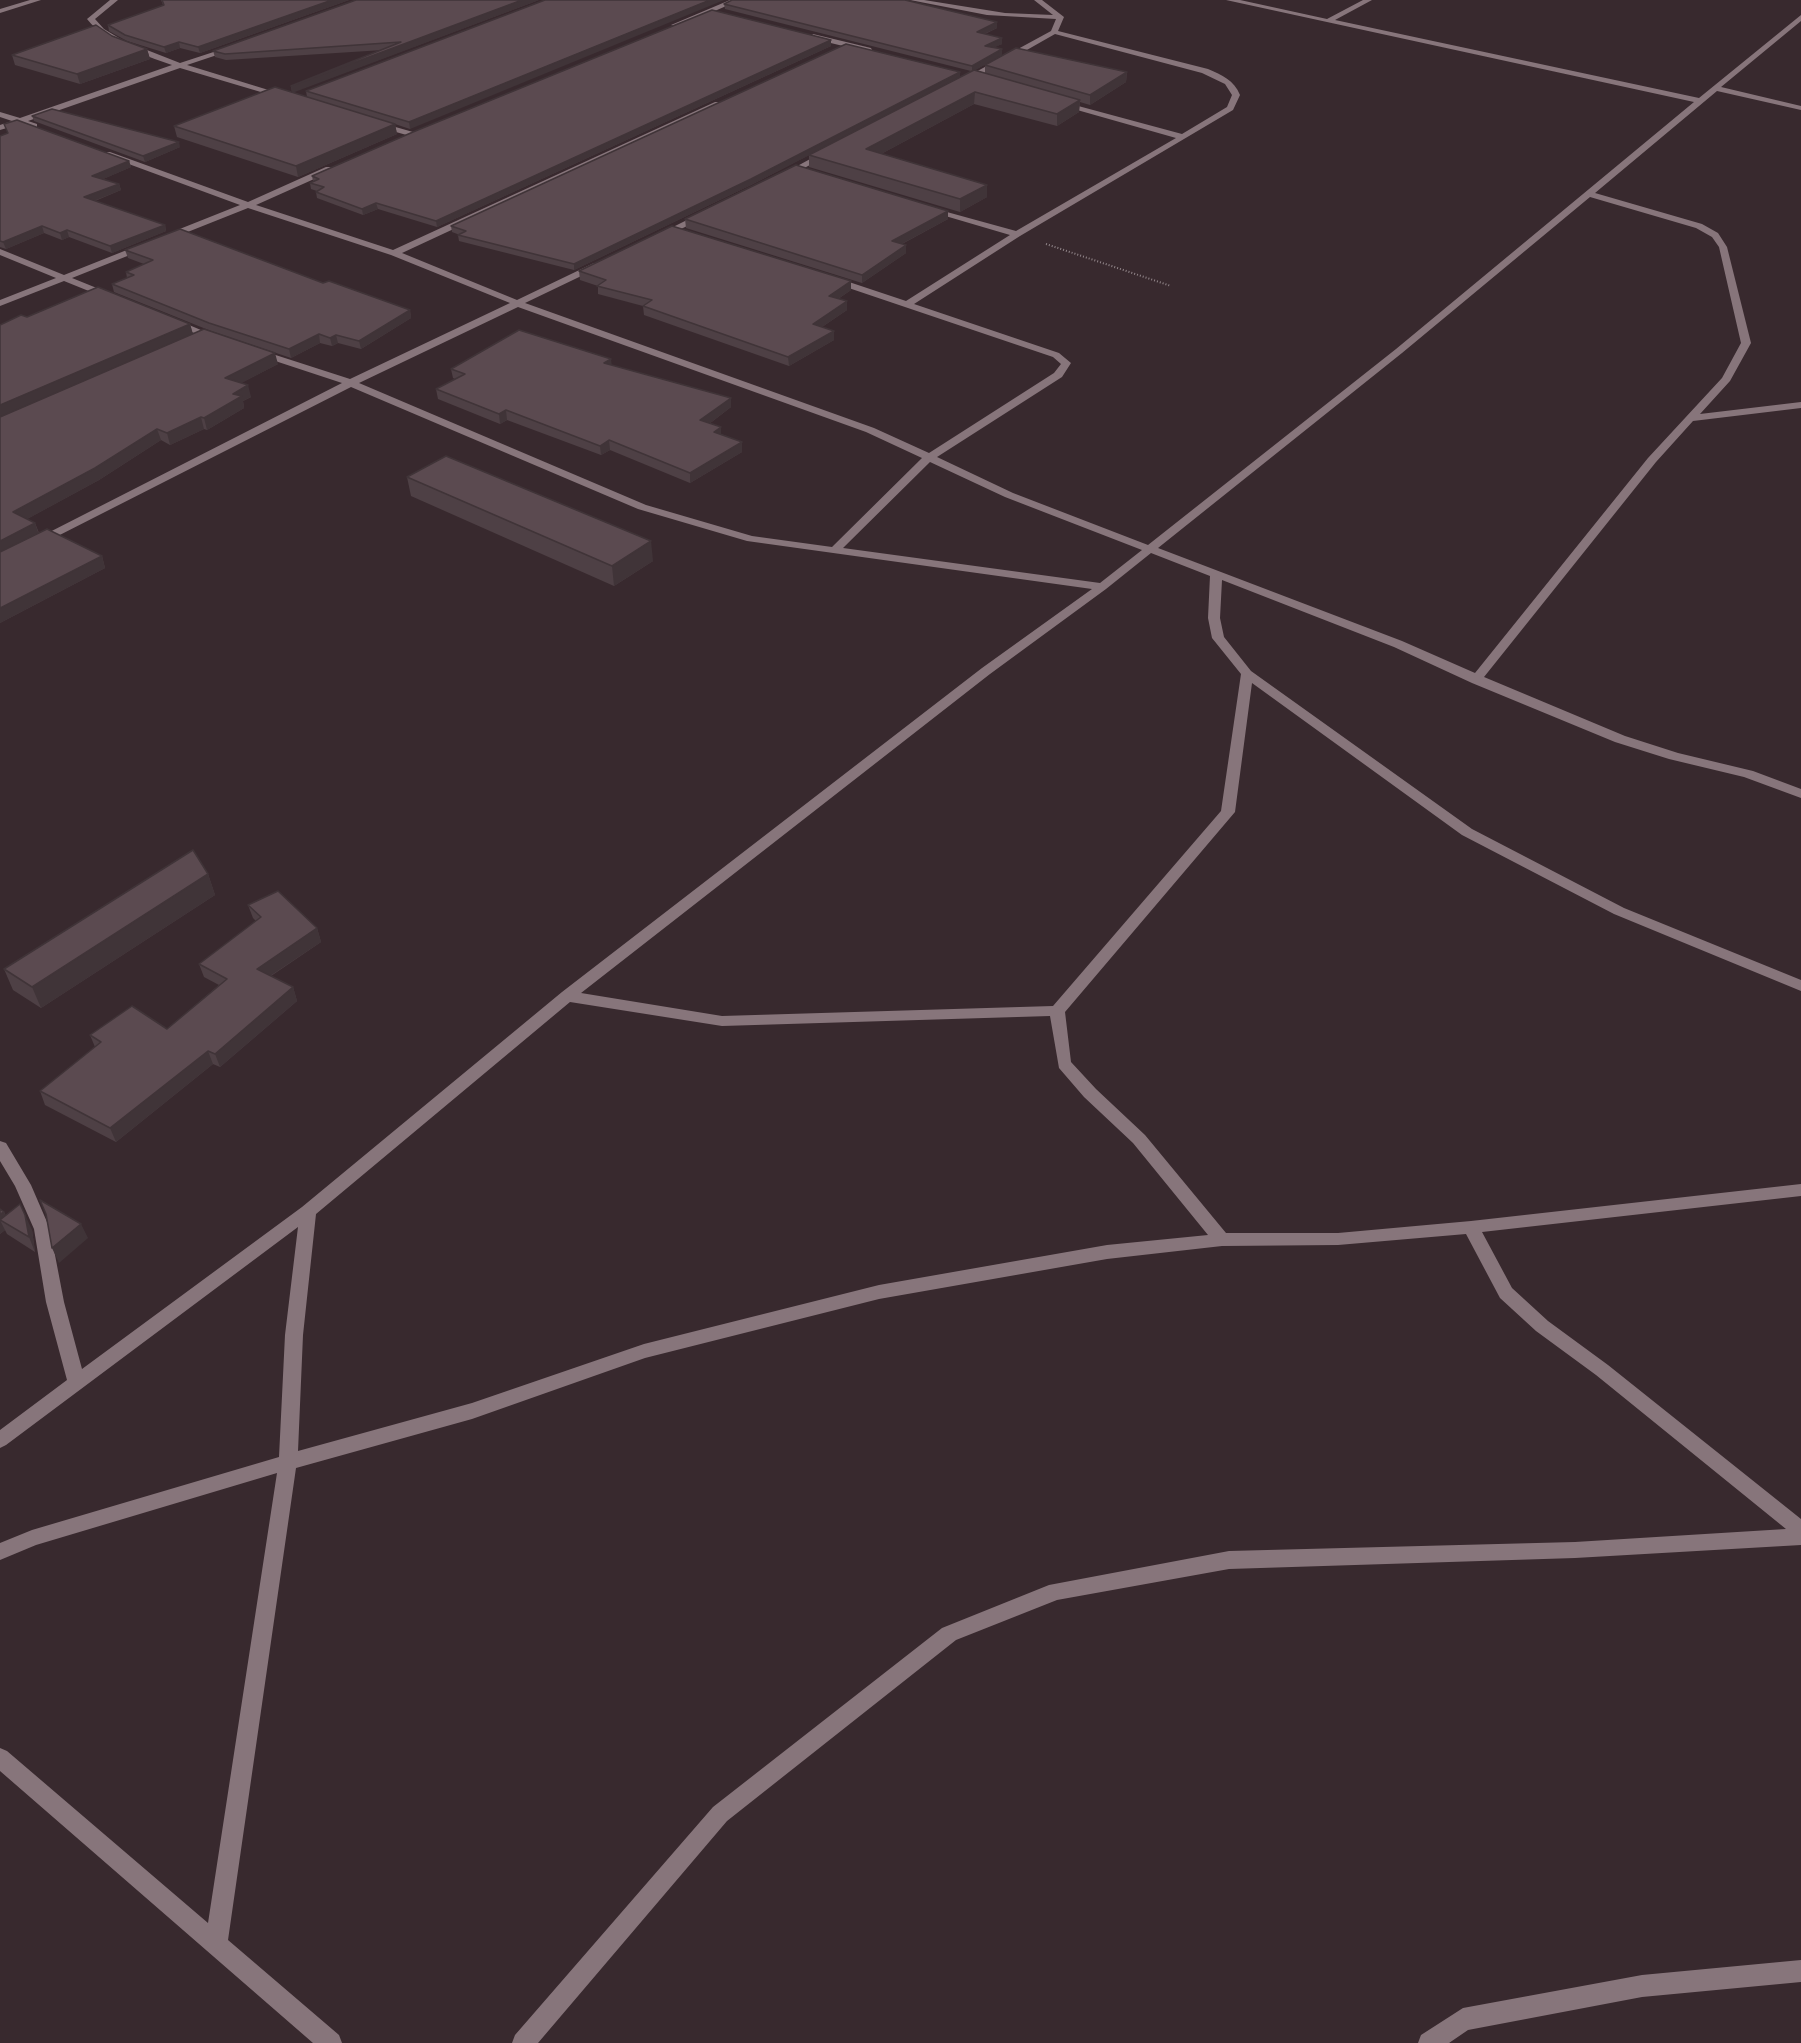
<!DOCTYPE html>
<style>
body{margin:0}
canvas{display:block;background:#38292e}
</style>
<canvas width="1801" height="2043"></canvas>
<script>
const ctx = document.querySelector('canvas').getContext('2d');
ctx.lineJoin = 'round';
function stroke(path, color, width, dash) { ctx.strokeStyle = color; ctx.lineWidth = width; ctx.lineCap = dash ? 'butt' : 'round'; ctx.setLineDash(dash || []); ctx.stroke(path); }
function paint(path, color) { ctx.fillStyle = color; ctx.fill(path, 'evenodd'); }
stroke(new Path2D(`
 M1046,244L1171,286`), '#918589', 2, [1, 2]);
paint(new Path2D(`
 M30,0H41L0,13V9Z
 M110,0H118L95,19L104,29L124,41L180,63L235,45V49L187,65L288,96L281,98L180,68L28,121L37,124V128L20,124L0,130V125L12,121L0,117V112L20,118L172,65C142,54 108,45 87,19Z
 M730,0H740L678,27L671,25Z
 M910,0H924L1005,13L1053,15L1034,0H1042L1064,17L1058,31L1208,69C1222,75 1234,80 1240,95L1233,110L1020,236L914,304L1059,353L1071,363L1062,377L937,457L1013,493L1148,545L1396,349L1694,102L1226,0H1240L1327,19L1363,0H1372L1335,20L1699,98L1801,15V21L1721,87L1801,106V110L1717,91L1595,193L1702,224L1718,233L1727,247L1751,343L1730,381L1700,414L1801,402V408L1693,421L1656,462L1484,677L1625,736L1678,753L1753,771L1801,789V798L1744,777L1669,759L1615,742L1472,683L1394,647L1222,580L1220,618L1224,637L1251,671L1472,829L1624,908L1801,980V991L1614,914L1462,835L1252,683L1235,812L1065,1012L1071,1062L1096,1089L1145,1135L1226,1233H1338L1471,1221L1801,1184V1196L1482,1232L1512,1288L1548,1321L1608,1365L1801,1519V1545L1575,1558L1229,1569L1057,1600L956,1640L727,1821L538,2043H512L515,2035L713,1807L942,1628L1049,1585L1229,1551L1575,1542L1786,1529L1596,1375L1536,1331L1500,1298L1466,1234L1338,1245L1222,1246L1107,1259L879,1299L645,1358L472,1419L296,1468L228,1940L339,2035L342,2043H313L0,1771V1748L7,1751L208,1923L277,1473L36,1545L0,1560V1543L32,1530L279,1457L285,1335L298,1227L6,1445L0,1448V1430L67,1380L46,1302L34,1229L15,1186L0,1161V1141L6,1143L31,1185L50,1229L64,1302L82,1369L302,1207L562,992L982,668L1092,589L747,541L638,509L351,387L42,544H34V540L342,383L254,354V350H260L350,379L510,303L391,255L248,208L72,278L114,295V299L111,300L64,281L0,306V300L56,278L0,255V249L64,275L240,205L107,156V152H110L248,202L326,167H332V171L256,205L393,250L715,102H718V106L402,253L517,300L594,263H600V267L525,303L874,428L929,453L1054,373L1061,364L1053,357L828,281V277H834L906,301L1010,235L925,210V206L1016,231L1176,138L1056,104V100L1182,134L1227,107L1232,95L1225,84L1202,73L1055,34L967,84H961V80L1051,31L1056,19L987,15ZM1590,197L1696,228L1712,237L1719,247L1741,343L1722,378L1648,458L1475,673L1402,641L1158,548L1402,353ZM518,307L866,432L922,458L832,547L752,536L646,505L359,383ZM930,462L1005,497L1142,550L1100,583L843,548ZM1151,553L1210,576L1208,618L1212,638L1241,674L1221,811L1053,1006L722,1016L581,993L990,674L1106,589ZM570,1002L722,1026L1050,1016L1059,1068L1084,1097L1133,1143L1208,1235L1107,1245L879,1285L644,1344L472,1403L298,1451L303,1335L316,1214Z
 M813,34L871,48L872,50L868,52L810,38Z
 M378,122L413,132L414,134L410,136L375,126V122Z
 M823,152L830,154L786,178L779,176Z
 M703,212L706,213V217L662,238L655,236Z
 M169,319H175L222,339L214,341L169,323Z
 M1801,1960V1982L1642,1997L1468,2030L1449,2043H1418L1421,2035L1463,2008L1642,1975Z`), '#87757b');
paint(new Path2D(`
 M161,0H349L200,53L180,48L166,53L127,41L109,31L108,25L163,5Z
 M539,0L293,92L307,97L306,91L545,0L410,129L395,124L397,134L298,177L177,137L174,126L292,92L291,86L383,50L226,60L215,57L213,51Z
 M724,4L997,28L985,34L1002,38V44L994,47L1002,49V55L975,70L985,73V65L1127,72L1126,82L1090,105L1080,102L1079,112L1057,126L974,104L881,154L987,197L960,212L809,167V155L751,185L574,270L459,241L458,235H460L452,232L451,226L960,77L971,71L725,9Z
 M112,36L147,49L150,59L80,84L15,65L12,55Z
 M831,40V46L437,227L378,209L363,215L317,198L316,192L317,191L311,189L310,183L313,181L312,176Z
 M32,116L180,147L145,162L34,121Z
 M0,136L129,161L131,167L103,179L119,184L121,190L95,201L165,225L166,231L112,253L69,237L62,240L44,233L6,249L0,247Z
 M948,211V219L902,244L906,245V253L862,283L686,228L685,219Z
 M125,250L323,283L410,310L411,318L361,349L338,343L332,346L320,343L291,358L211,331L114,292L112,284L127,278L126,272L144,264L128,258Z
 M579,271L851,281V290L838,299L847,310L822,327L834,331V340L789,366L644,315L643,306L598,294V286L580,280Z
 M27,317L190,324L193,334L278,364L241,383L251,397L243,401L244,408L207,430L204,429L170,445L161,440L99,480L27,519L35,523L39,533L102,556L105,568L0,623Z
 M612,366L731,407L709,424L721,434L742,442V452L690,483L610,450L601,455L507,420L500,424L438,399L436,389L455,379L453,378L451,369Z
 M407,477L653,561L614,586L411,496Z
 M208,874L215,895L41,1008L13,990L4,969Z
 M248,905L317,928L321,942L271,976L293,987L297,1001L220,1067L213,1064L116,1142L45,1105L40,1091L95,1047L90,1035L167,1029L219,985L204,977L199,964L256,921L253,918Z
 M0,1209L4,1212L6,1216L32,1230L35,1252L7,1234L5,1230L0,1234Z`), '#4e4045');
paint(new Path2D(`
 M332,0H349L200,53L198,47Z
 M522,0H539L292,93L291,86Z
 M710,0H724L410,129L409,122Z
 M997,22V28L977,37V32Z
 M1002,38V44L985,52V46Z
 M831,40V46L437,227L436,221Z
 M179,42L180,48L166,53L164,47Z
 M147,49L150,59L80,84L77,74Z
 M1002,49V55L972,72V66Z
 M960,72V78L751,185L574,270V264Z
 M1127,72L1126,82L1090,105V95Z
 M975,92L974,104L866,162V149Z
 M1080,100L1079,112L1057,126V114Z
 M395,124L397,134L298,177L296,166Z
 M179,142L180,147L145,162L143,156Z
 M129,161L131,167L94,183L92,176Z
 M119,184L121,190L86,204L84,197Z
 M987,185V197L960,212V199Z
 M376,203L378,209L363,215L362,209Z
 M948,211V219L892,249V241Z
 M165,225L166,231L112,253L110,246Z
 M42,226L44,233L6,249L3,242Z
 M67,230L69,237L62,240L60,233Z
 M906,245V253L862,283V275Z
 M851,281V290L829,305V296Z
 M847,301V310L813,333V324Z
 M410,310L411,318L361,349L359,341Z
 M190,324L193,335L0,419V405Z
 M834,331V340L789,366L788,357Z
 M319,334L320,343L291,358L289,349Z
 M336,335L338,343L332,346L330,338Z
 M275,353L278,364L228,390L225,378Z
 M611,359L612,368L604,363Z
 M248,385L251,397L243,401L244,408L207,430L204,418L233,394Z
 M731,398V407L701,430L700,420Z
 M506,410L507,420L500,424L499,414Z
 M201,417L204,429L170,445L167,433Z
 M721,427V437L714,432Z
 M157,429L161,440L99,480L18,524L13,512Z
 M609,440L610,450L601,455L600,446Z
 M742,442V452L690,483V473Z
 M35,523L39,535L0,556V541Z
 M651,541L653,561L614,586L612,566Z
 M102,556L105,568L0,623V608Z
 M208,874L215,895L41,1008L32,987Z
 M317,928L321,942L261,982L257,969Z
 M293,987L297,1001L220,1067L215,1054Z
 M208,1051L213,1064L116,1142L110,1128Z
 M20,1204L32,1230L35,1252L29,1237Z
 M4,1212L11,1226L0,1220L5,1230L0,1234V1214Z
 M81,1224L88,1238L59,1263L52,1248Z`), '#403438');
const building = new Path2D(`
 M162,0H332L198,47L179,42L164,47L125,35L108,25L164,5Z
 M356,0H522L291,86L401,42L225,54L213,51Z
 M545,0H710L409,122L306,91Z
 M732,0H905L997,22L977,32L1002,38L985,46L1002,49L972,66L724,4Z
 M712,10L831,40L436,221L376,203L362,209L316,192L324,187L310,183L319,179L312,176L413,132Z
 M96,25L112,36L147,49L77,74L12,55Z
 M846,44L960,72L751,179L574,264L458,235L466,231L451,226Z
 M1016,48L1127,72L1090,95L985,65Z
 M974,70L1080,100L1057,114L975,92L866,149L987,185L960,199L809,155Z
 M275,87L395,124L296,166L174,126Z
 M52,109L179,142L143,156L32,116Z
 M17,120L129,161L92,176L119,184L84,197L165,225L110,246L67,230L60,233L42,226L3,242L0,241V136L8,133L4,124Z
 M796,165L948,211L892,241L906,245L862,275L685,219Z
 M672,226L851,281L829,296L847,301L813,324L834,331L788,357L643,306L652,300L597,286L606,280L579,271Z
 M180,229L323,283L329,281L410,310L359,341L336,335L330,338L319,334L289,349L209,323L112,284L134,275L126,272L153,260L125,250Z
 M98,287L190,324L0,405V325L21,315L27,317Z
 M204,329L275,353L225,378L248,385L233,394L242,396L204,418L201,417L167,433L157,429L95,468L13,512L35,523L0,541V417Z
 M519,330L611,359L604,363L731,398L700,420L721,427L714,432L742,442L690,473L609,440L600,446L506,410L499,414L436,389L465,374L451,369Z
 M446,456L651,541L612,566L407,477Z
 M47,529L102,556L0,608V552Z
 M193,850L208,874L32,987L4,969Z
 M278,891L317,928L257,969L293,987L215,1054L208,1051L110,1128L40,1091L101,1042L90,1035L132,1006L167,1029L227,979L199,964L261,917L248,905Z
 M40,1200L81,1224L52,1248L46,1214Z
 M20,1204L25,1215L29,1237L0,1220Z
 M0,1209L4,1212L0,1214Z`);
paint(building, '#5b4a50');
stroke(building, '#403438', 1.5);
</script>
